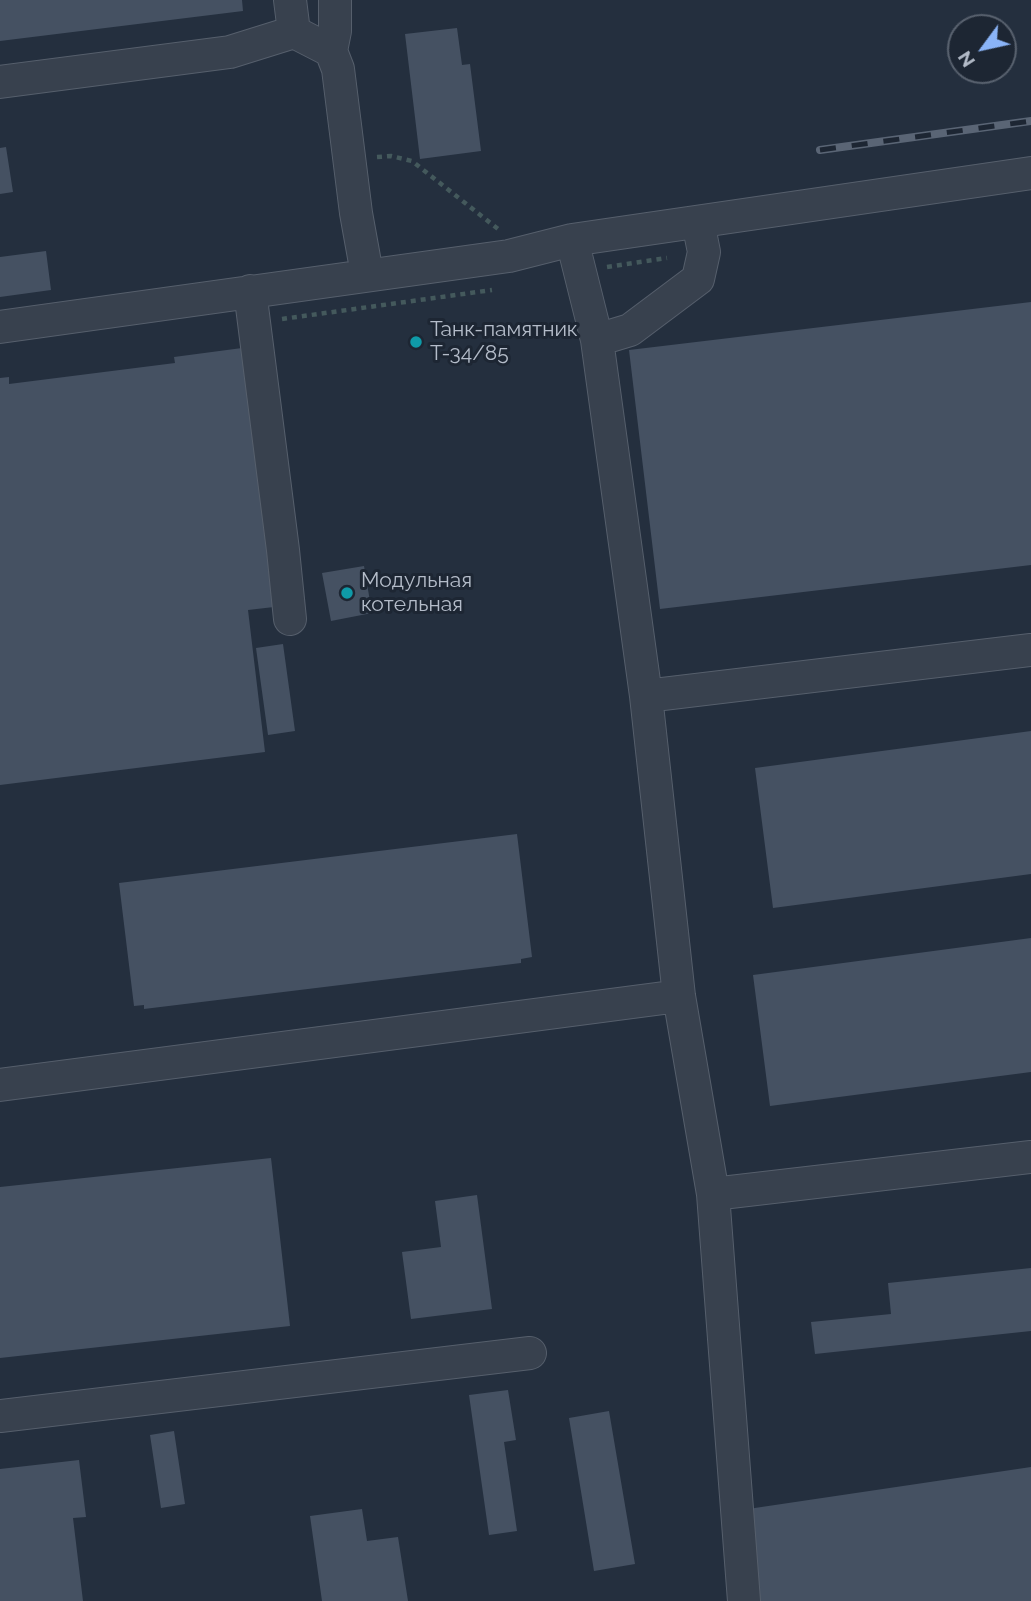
<!DOCTYPE html>
<meta charset="utf-8">
<style>
body{margin:0}
#map{position:relative;width:1031px;height:1601px;overflow:hidden;background:#242f3e;font-family:Raleway,sans-serif}
canvas{display:block}
.north{position:absolute;left:947px;top:14px;width:70px;height:70px;box-sizing:border-box;background:#1d2633;border:2px solid #59626f;border-radius:50%;rotate:237deg;font-size:19px;font-weight:700;line-height:28px;text-align:center;color:#b4bcc9}
.north::after{content:'';display:block;margin:auto;width:24px;height:32px;background:#8ab4f8;clip-path:polygon(50% 0,100% 100%,50% 72%,0 100%)}
</style>
<div id="map">
<canvas width="1031" height="1601"></canvas>
<div class="north">N</div>
</div>
<script>
const ctx = document.querySelector('canvas').getContext('2d');
ctx.lineJoin = 'round';
function paint(path, color) { ctx.fillStyle = color; ctx.fill(path, 'evenodd'); }
function stroke(path, color, width, dash) { ctx.strokeStyle = color; ctx.lineWidth = width; ctx.lineCap = dash ? 'butt' : 'round'; ctx.setLineDash(dash || []); ctx.stroke(path); }
function label(font, color, halo, rows, align = 'center') {
  ctx.font = font + ' Raleway,sans-serif'; ctx.lineWidth = 6; ctx.setLineDash([]); ctx.textBaseline = 'middle'; ctx.strokeStyle = halo; ctx.fillStyle = color; for (const [text, x, y, turn = 0] of rows) {
    ctx.save(); ctx.translate(x, y); ctx.rotate((+turn || 0) * Math.PI / 180); ctx.textAlign = isNaN(turn) ? turn : align; if (halo) ctx.strokeText(text, 0, 0); ctx.fillText(text, 0, 0); ctx.restore();
  }
}
paint(new Path2D(`
 M0,0H242L243,11L0,41Z
 M457,28L462,65L470,64L481,151L420,159L405,34Z
 M6,147L13,192L0,194V148Z
 M46,251L51,290L0,297V257Z
 M1031,302V565L660,609L629,350Z
 M242,348L274,607L248,610L265,752L0,785V378L9,377V384L175,363L174,357Z
 M364,566L372,613L331,621L322,573Z
 M283,644L295,731L268,735L256,648Z
 M1031,731V874L773,908L755,768Z
 M517,834L532,957L521,959V963L144,1009V1005L134,1006L119,883Z
 M1031,938V1072L770,1106L753,975Z
 M271,1158L290,1326L0,1358V1187Z
 M477,1195L492,1309L411,1319L402,1252L441,1247L435,1201Z
 M1031,1268V1331L815,1354L811,1322L891,1314L888,1283Z
 M508,1390L516,1440L504,1442L517,1531L489,1535L469,1395Z
 M609,1411L635,1564L594,1571L569,1418Z
 M174,1431L185,1504L161,1508L150,1435Z
 M79,1460L86,1517L73,1518L83,1601H0V1469Z
 M1031,1467V1601H757L748,1509Z
 M362,1509L367,1541L398,1537L408,1601H322L310,1516Z`), '#455162');
const minor = new Path2D(`
 M294,32L331,51L338,69L356,213L367,274
 M331,51L335,31V0
 M0,82L230,52L294,32L290,0
 M572,240L597,340L646,696L679,996L713,1194L744,1601
 M250,291L283,550L290,619
 M0,327L509,256L572,240L1031,173
 M597,340L630,330L698,279L704,252L698,222
 M646,696L1031,650
 M0,1085L679,996
 M713,1194L1031,1157
 M0,1416L530,1353`);
stroke(minor, '#565f6c', 34);
stroke(new Path2D(`
 M377,157L391,156L412,161L498,229
 M607,267L667,258
 M282,319L492,290`), '#44595c', 4.5, [5, 5]);
stroke(minor, '#38414e', 32);
const rail = new Path2D(`
 M820,150L1031,121`);
stroke(rail, '#5a6575', 8);
stroke(rail, '#1d2633', 5, [16]);
for (const [x, y, r, color] of [
 [416,342,7,"#0f9aa8"],
 [347,593,7,"#0f9aa8"]
]) { const dot = new Path2D(); dot.arc(x, y, r, 0, 2 * Math.PI); ctx.fillStyle = color; ctx.fill(dot); stroke(dot, '#1d2633', 2.5); }
label('21px', '#b4bcc9', '#1d2633', [
 ["Танк-памятник",430,330],
 ["Т-34/85",430,354],
 ["Модульная",361,581],
 ["котельная",361,605]
], 'left');
</script>
